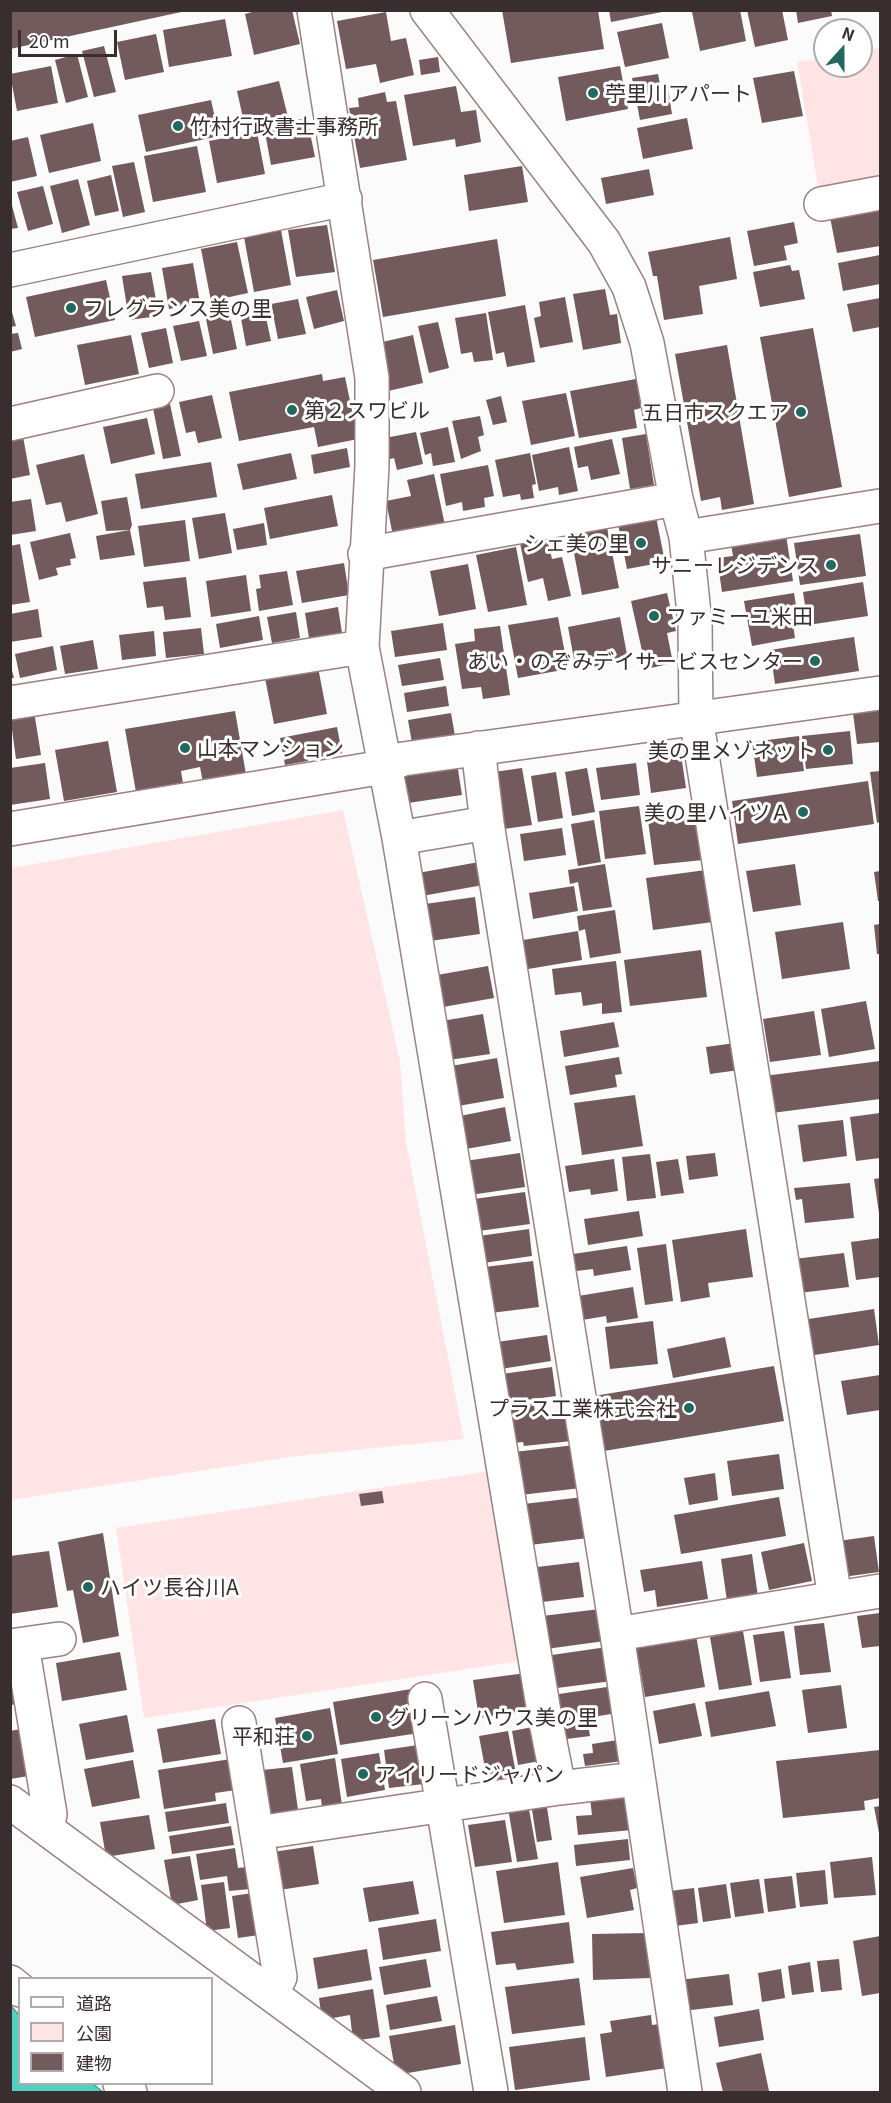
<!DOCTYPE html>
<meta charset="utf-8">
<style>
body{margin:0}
#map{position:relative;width:891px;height:2103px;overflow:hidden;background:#fbfbfb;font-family:Georgia,"Noto Sans JP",serif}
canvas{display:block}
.frame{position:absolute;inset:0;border:12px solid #392e2f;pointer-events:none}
.legend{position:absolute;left:18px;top:1977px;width:195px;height:108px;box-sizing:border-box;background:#fff;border:2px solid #b0abac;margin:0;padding:8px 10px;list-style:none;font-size:18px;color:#392e2f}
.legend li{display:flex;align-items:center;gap:12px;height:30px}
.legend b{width:30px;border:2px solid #b0abac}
.north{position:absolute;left:813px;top:18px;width:60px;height:60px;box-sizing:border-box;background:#fff;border:2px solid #b0abac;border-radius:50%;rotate:21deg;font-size:16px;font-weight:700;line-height:24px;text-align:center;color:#392e2f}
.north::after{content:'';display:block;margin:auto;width:21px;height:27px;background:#21695f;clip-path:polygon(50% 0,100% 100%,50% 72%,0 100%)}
.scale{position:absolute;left:18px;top:30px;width:99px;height:27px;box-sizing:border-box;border:3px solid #392e2f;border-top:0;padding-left:8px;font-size:18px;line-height:21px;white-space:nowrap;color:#392e2f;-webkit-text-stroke:4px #fff;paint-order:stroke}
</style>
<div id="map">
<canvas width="891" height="2103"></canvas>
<div class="frame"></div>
<ul class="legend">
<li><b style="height:8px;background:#fff"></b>道路</li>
<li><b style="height:16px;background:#ffe4e6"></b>公園</li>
<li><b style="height:16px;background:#735b5d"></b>建物</li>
</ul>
<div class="north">N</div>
<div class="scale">20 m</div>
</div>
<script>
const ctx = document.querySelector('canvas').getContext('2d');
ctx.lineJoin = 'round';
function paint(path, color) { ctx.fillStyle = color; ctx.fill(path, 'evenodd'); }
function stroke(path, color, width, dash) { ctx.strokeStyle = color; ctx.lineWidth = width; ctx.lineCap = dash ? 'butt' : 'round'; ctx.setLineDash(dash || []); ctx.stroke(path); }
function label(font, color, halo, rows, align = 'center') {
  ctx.font = font + ' Georgia,"Noto Sans JP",serif'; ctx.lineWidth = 6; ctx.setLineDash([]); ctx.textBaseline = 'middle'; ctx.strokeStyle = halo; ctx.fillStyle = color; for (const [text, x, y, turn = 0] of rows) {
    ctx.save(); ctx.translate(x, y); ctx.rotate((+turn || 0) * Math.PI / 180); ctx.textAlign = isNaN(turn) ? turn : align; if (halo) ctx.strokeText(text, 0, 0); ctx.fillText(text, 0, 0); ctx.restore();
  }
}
paint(new Path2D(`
 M880,48V176L818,187L797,62L825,58V66H861V51Z
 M343,810L400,1061L406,1142L464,1439L297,1456L11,1500V868Z
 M490,1471L521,1661L144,1718L116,1528Z`), '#ffe4e6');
const water = new Path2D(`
 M11,2006L19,2015L20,2084H93L103,2092H11Z`);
paint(water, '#51d1c0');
stroke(water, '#4aa094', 1.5);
paint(new Path2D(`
 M10,10H185L186,11L10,49Z
 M259,10H292L300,44L254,55L245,14Z
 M502,10H598L604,49L511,63Z
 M609,10H662V12L611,22Z
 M701,10H740L746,41L700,51L692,12Z
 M747,10H782L788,40L755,47Z
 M796,10H831L832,16L798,23Z
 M386,12L391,41L406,38L414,75L380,83L376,64L346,69L337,21Z
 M225,19L232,56L169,67L163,30Z
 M662,23L669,58L625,67L617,32Z
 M156,34L164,72L125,80L117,42Z
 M104,46L116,92L94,97L82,51Z
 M77,54L88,97L66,103L55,60Z
 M438,57L440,72L421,75L419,60Z
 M51,66L58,103L17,111L10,74Z
 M620,66L628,109L566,121L558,77Z
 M794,71L803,116L762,123L753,78Z
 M658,74L661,90L668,89L672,114L640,120L632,78Z
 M279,81L288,117L245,127L237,91Z
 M456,86L461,112L476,110L481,142L456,147L455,139L413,146L404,95Z
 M385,92L387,102L396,101L407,160L360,168L349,108L359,107L358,98Z
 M211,100L219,136L146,152L138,115Z
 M307,118L315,157L271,165L264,127Z
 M687,118L693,149L643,159L637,128Z
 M93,123L101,161L49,173L40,135Z
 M257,132L265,174L217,183L209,141Z
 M28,137L37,176L10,182V141Z
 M197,146L206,192L153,202L144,156Z
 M134,162L145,212L123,217L112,166Z
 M522,166L528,202L469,211L464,175Z
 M649,169L654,195L606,204L601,178Z
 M111,175L119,211L95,216L87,181Z
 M78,179L90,225L62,233L50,186Z
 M43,186L53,224L28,231L17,192Z
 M10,198L18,228L10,229Z
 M880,208V246L837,253L830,217Z
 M794,222L798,243L784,246L787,260L754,266L747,231Z
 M327,225L335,272L296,277L288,230Z
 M281,230L291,285L254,292L244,237Z
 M730,237L737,279L699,286L703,314L664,320L657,276H653L648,252Z
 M497,239L506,296L383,317L373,260Z
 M237,242L248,293L211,301L201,249Z
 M880,255V284L843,291L838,263Z
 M193,263L200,303L169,309L162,268Z
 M790,265L792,271L799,270L805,299L760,307L753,272Z
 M151,272L159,316L129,320L122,276Z
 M106,280L115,320L35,337L26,297Z
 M605,289L610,315L617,314L621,343L583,350L573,294Z
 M337,290L344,321L314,329L306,297Z
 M565,297L573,342L540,348L534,318L541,316L539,302Z
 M880,298V327L853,332L847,304Z
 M298,299L306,334L278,339L271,304Z
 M10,305L16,326L10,327Z
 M525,305L535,362L507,367L504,352L496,354L488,312Z
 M264,308L271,341L246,346L240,313Z
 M486,313L493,360L474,362L472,352L461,354L455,318Z
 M230,315L237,349L213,354L206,319Z
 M199,321L207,356L181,361L173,326Z
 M438,322L449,368L429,373L418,326Z
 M166,328L173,363L149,368L141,333Z
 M813,328L842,487L789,497L760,337Z
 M18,333L22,349L10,352V334Z
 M131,335L139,374L85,385L77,345Z
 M413,335L423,383L388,391L378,343Z
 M727,345L754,504L722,510L720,497L701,501L675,354Z
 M322,374L323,381L345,377L358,439L318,447L314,427L239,441L229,392Z
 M636,379L641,408L634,410L637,428L579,438L570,391Z
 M566,393L575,436L531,445L522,401Z
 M212,395L222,438L198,443L195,431L186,433L179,402Z
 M501,396L507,422L493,425L486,400Z
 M170,404L181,456L163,459L153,408Z
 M480,416L484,435L478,437L481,451L461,459L452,421Z
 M147,418L155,454L111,464L103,427Z
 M448,427L455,462L433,466L431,453L425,455L420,433Z
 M22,431L30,475L10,479V433Z
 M416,432L423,464L397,470L394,458L390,459L385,438Z
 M646,434L654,485L630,489L622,438Z
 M612,439L620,474L591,480L588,466L578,468L574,447Z
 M569,447L578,491L559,495L558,487L539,491L532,455Z
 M347,448L350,467L314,474L311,455Z
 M291,453L297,479L243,490L237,464Z
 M530,453L536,484L532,485L534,498L521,500L520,494L503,497L495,460Z
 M84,454L98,514L66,522L61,502L46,505L36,465Z
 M211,462L217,497L141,509L135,474Z
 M488,465L494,496L484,498L485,507L463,511L462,502L446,506L440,474Z
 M434,474L445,525L393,536L386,501L411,496L407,480Z
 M332,495L338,526L270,539L264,508Z
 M127,497L132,525L130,530L106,531L101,501Z
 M31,499L36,531L10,535V502Z
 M225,513L232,553L199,559L192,518Z
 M656,517L665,562L627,569L618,524Z
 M185,520L190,561L144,567L138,526Z
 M264,523L267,545L237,550L233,529Z
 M607,527L619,588L582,595L574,553L588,550L584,532Z
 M130,530L135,555L100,560L96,536Z
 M70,533L76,558L70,559L71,565L56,568L58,575L39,580L30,542Z
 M860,534L866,576L800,585L794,543Z
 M786,535L793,581L722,592L717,558L733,556L731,544Z
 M547,537L552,559L562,557L571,596L548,601L543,578L528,582L520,543Z
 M20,544L30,602L10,605V546Z
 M516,547L527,605L488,612L476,555Z
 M344,563L349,595L302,603L296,571Z
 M468,564L476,609L439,616L430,571Z
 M287,571L293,605L259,611L256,589L261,588L259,575Z
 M246,575L251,611L211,617L206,581Z
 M186,577L191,617L165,620L163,606L147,608L143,582Z
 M863,582L868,616L808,625L803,592Z
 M667,593L676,631L667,633L673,663L646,669L631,601Z
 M794,593L799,624L793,625L795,638L752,646L744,601Z
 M338,607L342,633L309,638L305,613Z
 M38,609L42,637L10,642V614Z
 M296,612L300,638L272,643L267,617Z
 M259,616L263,640L220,648L216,624Z
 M558,617L568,669L518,678L508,625Z
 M620,617L628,660L576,670L568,627Z
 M443,623L447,650L395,657L391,631Z
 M500,626L510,695L483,699L481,687L462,689L455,644L475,641L474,629Z
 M201,628L204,654L166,658L163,632Z
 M154,631L156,656L122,660L119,635Z
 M854,637L859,671L775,684L770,650Z
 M93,640L98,669L65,674L60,646Z
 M53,646L57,670L20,678L15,654Z
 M440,658L444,680L402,686L398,665Z
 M317,662L327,714L274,724L264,673Z
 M10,663L14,678H10Z
 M446,686L449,706L407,712L404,693Z
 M880,710V742L857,744L853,713Z
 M34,711L41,755L16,759L10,715Z
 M235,711L247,780L204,788L200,767L181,771L184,790L137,798L125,729Z
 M451,713L455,736L412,743L408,720Z
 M337,727L342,753L319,757L317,747H311L306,748L308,761L285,765L280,738Z
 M850,731L853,764L806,769L802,736Z
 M799,736L804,771L757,777L752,742Z
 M108,741L117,792L64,801L55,750Z
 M680,748L686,788L651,793L646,753Z
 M456,757L462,795L408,803L403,767Z
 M45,763L50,799L10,805V768Z
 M636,763L640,795L601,800L596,768Z
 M522,768L532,825L504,829L494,772Z
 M587,768L595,812L572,816L565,772Z
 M880,771V822L877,823L870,772Z
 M556,772L563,818L538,822L531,776Z
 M868,781L874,824L738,844L732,801Z
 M639,806L646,854L605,859L599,811Z
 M698,814L703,860L654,865L648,820Z
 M594,820L601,862L578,866L571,824Z
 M562,828L566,855L524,861L520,834Z
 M479,862L483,885L422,896L418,873Z
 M605,864L612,907L583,911L578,882L570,884L568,870Z
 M795,864L801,905L753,912L746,871Z
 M706,870L713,922L653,930L646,878Z
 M880,871V901H878L874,872Z
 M574,886L578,911L533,919L529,893Z
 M475,897L480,934L430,941L425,904Z
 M615,910L621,953L590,958L585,929L579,931L577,916Z
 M843,922L850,969L782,979L775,932Z
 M880,924V954H877L874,925Z
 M578,931L582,960L528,969L523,940Z
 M701,950L707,997L630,1006L624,960Z
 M616,961L622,1012L602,1014V1003L583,1006L581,992L555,995L552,969Z
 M488,966L494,998L443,1007L437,975Z
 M866,1001L875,1049L829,1057L821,1009Z
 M814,1011L821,1055L770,1062L763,1019Z
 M483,1014L490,1054L449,1060L442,1021Z
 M614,1022L619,1047L564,1057L560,1031Z
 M735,1043L739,1070L710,1074L706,1047Z
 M619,1057L622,1074L615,1075L617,1087L570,1095L565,1066Z
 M497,1058L504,1098L458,1106L451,1066Z
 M880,1061V1099L772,1113L764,1076Z
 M635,1095L643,1146L582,1155L574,1103Z
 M505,1107L511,1141L466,1149L460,1116Z
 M880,1113V1158L856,1161L850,1117Z
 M843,1120L847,1156L803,1162L798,1125Z
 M520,1153L525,1187L470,1195L465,1161Z
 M715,1153L718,1176L689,1180L686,1156Z
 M650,1154L656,1198L627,1201L622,1157Z
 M614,1159L618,1191L591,1195L590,1189L569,1192L565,1166Z
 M678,1159L684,1193L661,1196L656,1162Z
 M880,1178V1213H879L874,1179Z
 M850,1183L854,1218L805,1223L802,1199L796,1200L794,1188Z
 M525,1192L530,1224L479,1231L474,1199Z
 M639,1211L643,1236L588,1245L584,1219Z
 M529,1229L532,1256L483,1263L479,1236Z
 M746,1229L753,1277L708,1283L710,1297L681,1302L672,1240Z
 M880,1238V1277L856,1280L851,1242Z
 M666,1244L673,1301L645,1305L637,1248Z
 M627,1246L631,1270L594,1276L593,1269L576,1271L573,1254Z
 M844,1253L849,1287L799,1293L794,1259Z
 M533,1261L539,1307L491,1313L485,1267Z
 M633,1287L638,1318L607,1323L606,1316L582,1320L578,1296Z
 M874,1309L879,1345L808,1356L802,1320Z
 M653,1321L658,1364L610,1369L605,1327Z
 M547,1335L551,1361L501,1369L497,1342Z
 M725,1337L731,1367L673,1378L667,1349Z
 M774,1366L784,1421L604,1451L594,1396Z
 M552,1367L556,1396L505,1403L502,1374Z
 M880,1375V1410L847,1415L841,1381Z
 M534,1404L535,1414L568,1410L572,1441L524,1446L523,1442L512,1443L508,1407Z
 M575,1445L581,1488L520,1495L514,1452Z
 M779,1454L784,1489L732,1496L727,1461Z
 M715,1473L718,1500L689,1505L684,1478Z
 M382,1491L384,1503L361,1506L359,1494Z
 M583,1497L588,1538L530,1545L524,1504Z
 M779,1497L786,1536L681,1554L674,1515Z
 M103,1533L119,1636L83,1643L73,1590L67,1591L58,1542Z
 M874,1536L879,1572L843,1577L838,1541Z
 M804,1543L812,1581L769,1590L761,1552Z
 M49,1551L58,1607L10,1614V1556Z
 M752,1554L758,1597L727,1601L721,1559Z
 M702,1561L708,1599L657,1607L655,1590L644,1592L640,1570Z
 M579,1562L584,1597L542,1602L537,1567Z
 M600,1609L605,1641L546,1649L542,1616Z
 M880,1613V1646L862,1648L857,1616Z
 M824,1623L831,1672L800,1675L794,1626Z
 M743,1631L752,1685L719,1690L710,1637Z
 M784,1631L791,1678L760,1682L753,1635Z
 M696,1635L705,1687L645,1697L636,1645Z
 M607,1647L612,1681L549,1689L545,1656Z
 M120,1652L127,1690L62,1701L56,1663Z
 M10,1658L19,1704L10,1705Z
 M526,1673L531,1710L479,1718L473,1680Z
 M841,1685L847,1728L808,1733L802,1690Z
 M614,1686L617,1713L587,1718L590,1736L559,1740L552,1695Z
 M411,1689L419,1733L340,1745L333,1702Z
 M769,1691L776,1726L711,1737L705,1702Z
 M695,1703L702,1736L659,1744L653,1711Z
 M330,1708L338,1754L283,1763L275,1718Z
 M127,1715L134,1752L86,1760L79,1724Z
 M215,1719L221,1754L163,1763L157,1729Z
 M538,1726L545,1760L518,1765L512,1731Z
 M26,1728L35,1775L10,1779V1731Z
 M508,1731L517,1779L488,1784L479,1736Z
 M618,1740L622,1761L585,1766L583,1754L593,1753L592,1744Z
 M418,1745L424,1784L389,1788L384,1750Z
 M880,1750V1798L864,1801L865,1810L783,1818L776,1761Z
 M379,1753L385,1790L347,1797L341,1759Z
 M335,1758L342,1805L322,1808L321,1799L306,1801L300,1764Z
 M231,1759L236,1790L215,1793L216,1801L164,1809L158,1770Z
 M133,1760L140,1798L92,1807L84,1769Z
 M292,1767L298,1810L267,1814L262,1770Z
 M627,1794L632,1830L578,1835L576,1816L592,1815L590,1798Z
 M546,1801L552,1840L537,1842L531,1803Z
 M226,1803L229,1823L168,1832L165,1812Z
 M528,1804L538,1859L517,1862L508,1808Z
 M880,1806V1833H879L874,1807Z
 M149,1815L155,1849L106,1857L100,1822Z
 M505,1820L512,1862L475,1867L468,1825Z
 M231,1826L234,1845L172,1854L169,1836Z
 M628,1839L630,1860L576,1866L574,1845Z
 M313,1846L319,1884L279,1890L273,1852Z
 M235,1848L238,1868L247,1867L250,1889L229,1891L227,1876L200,1880L196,1854Z
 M190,1856L198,1900L172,1905L164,1860Z
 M872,1857L876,1895L834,1898L830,1862Z
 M558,1862L565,1915L504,1923L496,1871Z
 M633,1868L637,1888L630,1890L634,1910L587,1918L580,1877Z
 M825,1870L828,1904L800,1907L796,1873Z
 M792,1876L796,1908L768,1912L764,1879Z
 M759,1879L764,1913L735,1917L730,1883Z
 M413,1881L419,1914L369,1922L363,1888Z
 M224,1882L230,1928L207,1931L201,1885Z
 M726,1884L731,1918L703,1922L698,1888Z
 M694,1888L698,1923L675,1926L670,1891Z
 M253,1893L259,1935L238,1938L232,1896Z
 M436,1919L441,1951L383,1960L378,1928Z
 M569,1922L574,1963L517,1970L515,1963L496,1965L491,1932Z
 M648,1933L650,1978L593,1980L592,1934Z
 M880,1936V1993L862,1996L853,1941Z
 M367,1949L372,1980L318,1989L313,1958Z
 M426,1959L431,1987L384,1995L379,1967Z
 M839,1959L842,1990L821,1992L817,1961Z
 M810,1962L814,1992L792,1995L788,1966Z
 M781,1969L785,1998L762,2002L758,1973Z
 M729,1974L733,2005L683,2011L679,1980Z
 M579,1978L585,2025L512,2034L505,1987Z
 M373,1989L380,2037L353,2041L350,2015L322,2020L319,1998Z
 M437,1996L442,2021L390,2030L386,2005Z
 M759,2009L764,2040L719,2047L714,2017Z
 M651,2015L652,2025L660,2024L667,2068L606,2077L600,2034L612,2032L610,2021Z
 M455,2025L461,2064L396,2075L389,2036Z
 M585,2037L590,2080L515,2090L509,2047Z
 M761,2053L769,2091L723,2092L716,2063Z`), '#735b5d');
const minor = new Path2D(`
 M314,10L372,378V466L362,647L399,838L544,1712L559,1788
 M427,10L604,242L629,287L647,343L676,499L686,537L695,623L696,717L835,1598
 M821,204L880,193
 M10,270L345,199
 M10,424L157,391
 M686,537L880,506
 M365,554L676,499
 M10,703L362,647
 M478,748L487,823L617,1634L685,2092
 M10,829L384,767L403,759L880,693
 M399,838L487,823
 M617,1634L880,1591
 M22,1645L50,1814L47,1829
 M10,1646L59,1639
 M425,1699L491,2092
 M239,1723L280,1977L272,1993
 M10,1802L404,2092
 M257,1833L559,1788L637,1779
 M10,1982L20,1990
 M120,2084L130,2092`);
stroke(minor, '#9c8183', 36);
stroke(minor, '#fff', 33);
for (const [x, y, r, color] of [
 [593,93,6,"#21695f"],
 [178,126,6,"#21695f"],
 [71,308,6,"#21695f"],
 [292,410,6,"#21695f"],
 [801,412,6,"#21695f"],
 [641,543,6,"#21695f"],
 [831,565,6,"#21695f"],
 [654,616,6,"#21695f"],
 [815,661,6,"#21695f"],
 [185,748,6,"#21695f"],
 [828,750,6,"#21695f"],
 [803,812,6,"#21695f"],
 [689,1408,6,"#21695f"],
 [88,1587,6,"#21695f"],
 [376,1717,6,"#21695f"],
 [307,1736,6,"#21695f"],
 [363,1774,6,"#21695f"]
]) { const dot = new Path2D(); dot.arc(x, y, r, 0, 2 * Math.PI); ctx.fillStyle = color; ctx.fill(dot); stroke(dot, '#fff', 2); }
label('21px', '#392e2f', '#fff', [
 ["苧里川アパート",605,93],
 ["竹村行政書士事務所",190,126],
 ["フレグランス美の里",83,308],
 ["第２スワビル",304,410],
 ["五日市スクエア",789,412,"right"],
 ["シェ美の里",629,543,"right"],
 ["サニーレジデンス",819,565,"right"],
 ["ファミーユ米田",666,616],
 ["あい・のぞみデイサービスセンター",803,661,"right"],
 ["山本マンション",197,748],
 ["美の里メゾネット",816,750,"right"],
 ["美の里ハイツＡ",791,812,"right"],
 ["プラス工業株式会社",677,1408,"right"],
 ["ハイツ長谷川A",100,1587],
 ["グリーンハウス美の里",388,1717],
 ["平和荘",295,1736,"right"],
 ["アイリードジャパン",375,1774]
], 'left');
</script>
